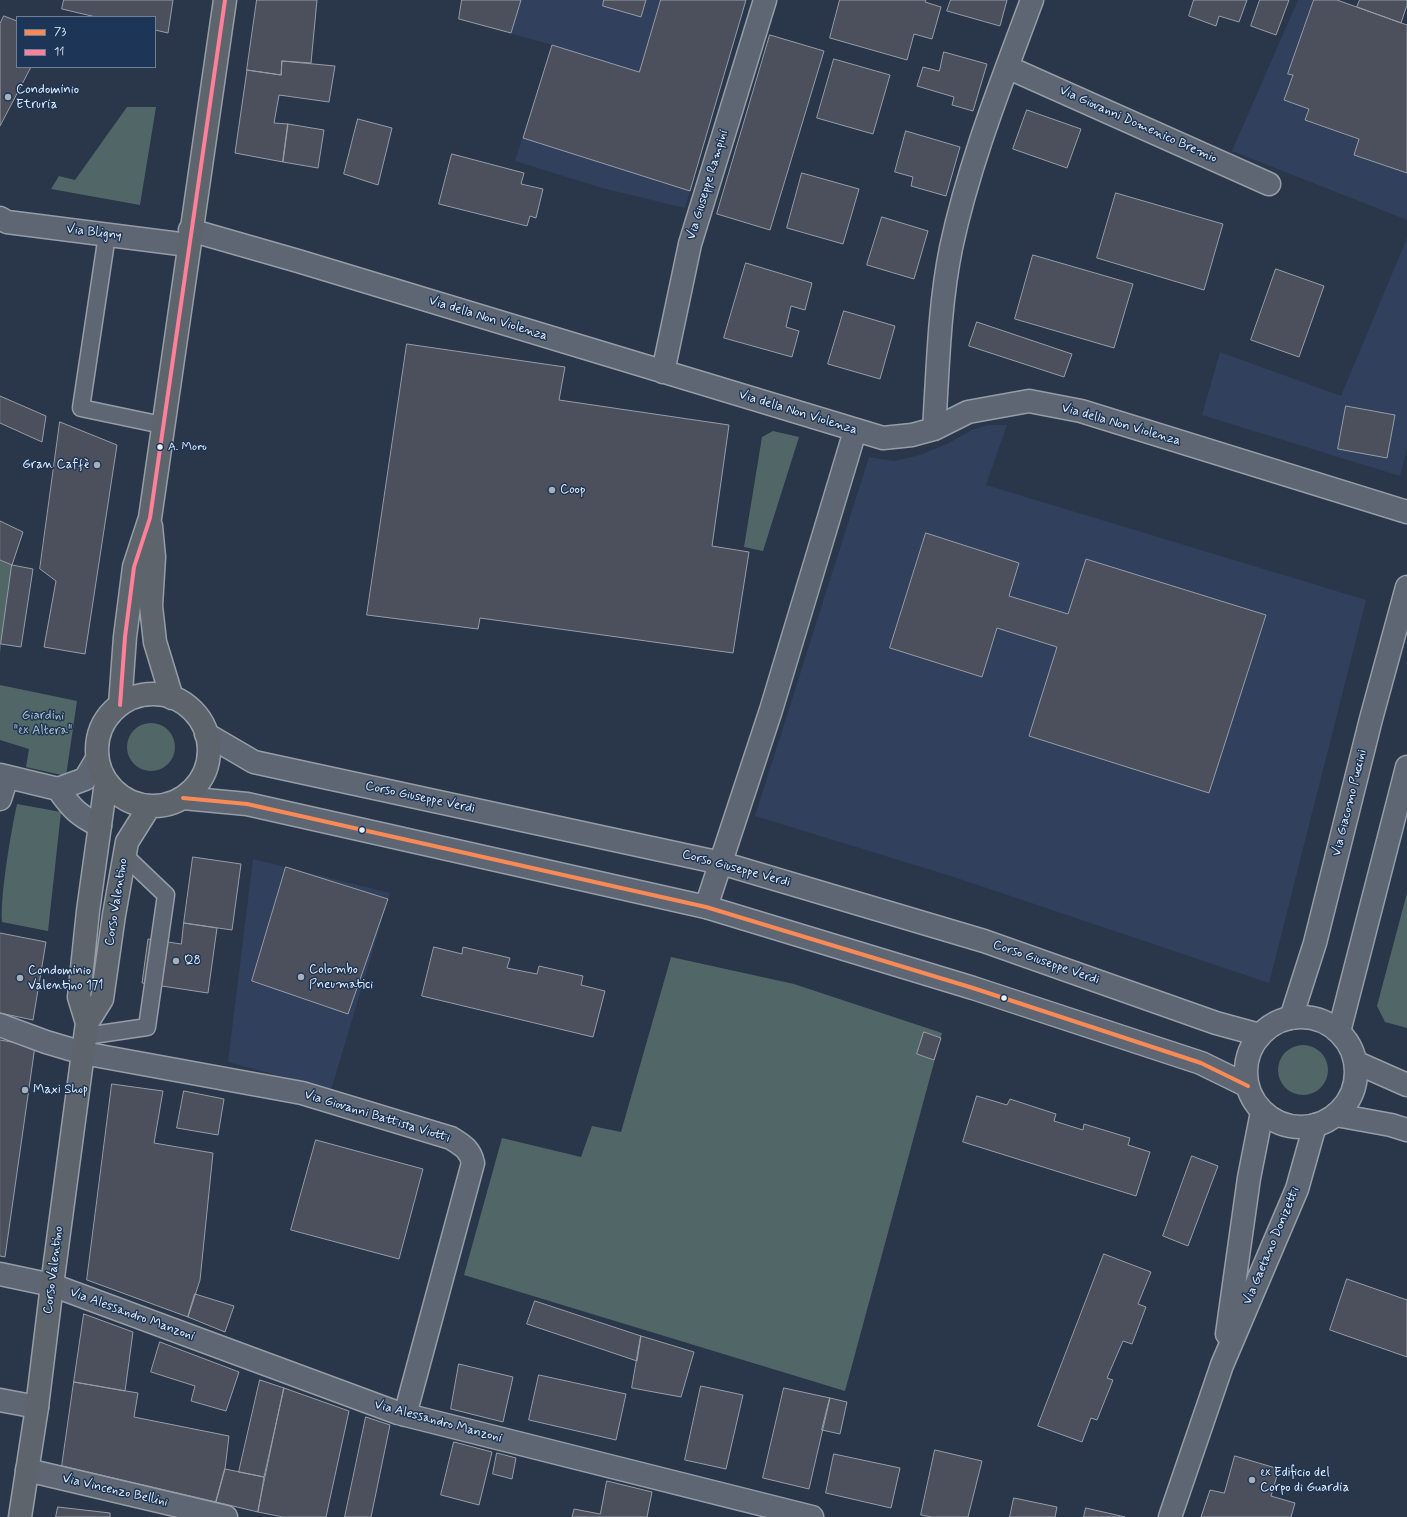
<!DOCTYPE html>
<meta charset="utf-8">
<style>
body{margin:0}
#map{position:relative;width:1407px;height:1517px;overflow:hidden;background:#2a374a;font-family:Mynerve,sans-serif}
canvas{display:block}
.legend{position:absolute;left:16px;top:16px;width:140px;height:52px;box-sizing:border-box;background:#1d3557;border:1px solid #6e8097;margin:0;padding:5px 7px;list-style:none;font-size:12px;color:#e8f1f8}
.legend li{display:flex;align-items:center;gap:8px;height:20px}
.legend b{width:20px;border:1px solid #6e8097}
</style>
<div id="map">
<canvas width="1407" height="1517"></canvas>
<ul class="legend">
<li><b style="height:5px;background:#f98a56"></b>73</li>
<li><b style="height:5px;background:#ff8098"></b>11</li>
</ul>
</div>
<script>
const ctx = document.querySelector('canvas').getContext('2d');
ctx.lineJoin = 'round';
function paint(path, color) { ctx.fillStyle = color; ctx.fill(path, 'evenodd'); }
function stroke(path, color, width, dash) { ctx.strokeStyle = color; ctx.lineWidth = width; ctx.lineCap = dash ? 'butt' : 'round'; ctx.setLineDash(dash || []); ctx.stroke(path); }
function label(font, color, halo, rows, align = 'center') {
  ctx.font = font + ' Mynerve,sans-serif'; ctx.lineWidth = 3; ctx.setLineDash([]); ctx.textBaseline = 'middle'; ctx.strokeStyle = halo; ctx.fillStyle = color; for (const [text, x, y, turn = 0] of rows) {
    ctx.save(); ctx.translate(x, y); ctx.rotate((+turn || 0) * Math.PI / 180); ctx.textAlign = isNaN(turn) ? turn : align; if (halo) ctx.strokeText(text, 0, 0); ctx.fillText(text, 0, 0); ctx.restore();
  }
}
paint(new Path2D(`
 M462,0H746L685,208L602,188L515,161L552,45L459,19Z
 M1298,0H1337L1407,25V220L1232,151Z
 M1407,238V448L1400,476L1202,415L1220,352L1341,396Z
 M988,425H1007L986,485L1366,600L1269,983L954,877L755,816L869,457L894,461L920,455L947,444L972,430Z
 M253,859L390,893L331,1090L228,1062Z`), '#31405c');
paint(new Path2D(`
 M127,107H156L140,205L51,189L59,176L75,180Z
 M773,431L799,437L763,551L744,547L762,437Z
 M0,560L12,565L0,653Z
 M0,685L77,701L66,776L26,767L29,749L0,740Z
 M127 747a24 24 0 1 1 48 0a24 24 0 1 1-48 0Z
 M17,804L61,812L48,931L2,922C0,896 11,832 17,804Z
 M1407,893V1028L1385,1022L1377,1006Z
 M671,957L794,984L942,1033L845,1391L464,1275L502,1138L581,1157L592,1126L621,1132Z
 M1278 1070a25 25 0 1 1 50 0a25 25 0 1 1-50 0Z`), '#516767');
const building = new Path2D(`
 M64,0H173L168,33L155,30V17H96L62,9Z
 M257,0H317L311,63L282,61L281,75L247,70Z
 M462,0H521L511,33L459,19Z
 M604,0H646L641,17L603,6Z
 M661,0H746L690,191L523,138L552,45L639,72Z
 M840,0H926L925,2L941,7L932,39L914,34L907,60L830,38Z
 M951,0H1007L1000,26L947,11Z
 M1194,0H1247L1239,22L1219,16L1216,26L1189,16Z
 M1260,0H1289L1276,35L1251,26Z
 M1314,0H1337L1407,25V173L1354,155L1359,139L1305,120L1309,109L1284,100L1293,75L1288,74Z
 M1360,0H1407V5L1401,23L1357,7Z
 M4,16L17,21V67H31L0,126V24Z
 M770,35L824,51L770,230L717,214Z
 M944,52L987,64L973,111L952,105L954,97L917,86L923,67L939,71Z
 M834,59L890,75L873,134L817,118Z
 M282,61L335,66L329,102L279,95L274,123L288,124L283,162L235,153L247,70L281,75Z
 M1027,110L1081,129L1067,168L1013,149Z
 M358,119L392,128L378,185L344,174Z
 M288,124L324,130L318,168L283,162Z
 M906,131L960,147L946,196L911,186L913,177L895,172Z
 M452,154L524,173L521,184L543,189L536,218L530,216L527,226L439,204Z
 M802,173L859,189L843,244L787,228Z
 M1116,193L1223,224L1204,290L1097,258Z
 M882,217L928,231L914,279L867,265Z
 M1033,255L1133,284L1114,348L1015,319Z
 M746,263L812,283L805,310L791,306L786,327L799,331L792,357L724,338Z
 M1276,269L1324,286L1299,357L1251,340Z
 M844,311L895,326L880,379L828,364Z
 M977,322L1072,354L1064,377L969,346Z
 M407,344L565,367L559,400L729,425L712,546L749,552L733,653L480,618L478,629L367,615Z
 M0,396L46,416L42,442L0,423Z
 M1346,406L1395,415L1387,458L1338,449Z
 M60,422L117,445L85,654L44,647L56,581L40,569Z
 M0,521L23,532L12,565L0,560Z
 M926,533L1019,563L1009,596L1068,614L1086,559L1266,615L1209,793L1029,736L1057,647L997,628L982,677L890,648Z
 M12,565L33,569L21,647L1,644Z
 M193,857L241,864L232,930L184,923Z
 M286,867L388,899L348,1014L252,981Z
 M184,923L217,928L208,993L142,983L148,939L181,944Z
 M0,933L46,942L33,1020L0,1013Z
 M434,947L462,954L463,947L510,958L507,968L537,974L539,966L583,976L581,985L605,991L593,1037L422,996Z
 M924,1032L941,1038L934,1060L917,1054Z
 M0,1040L35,1046L5,1257L0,1256Z
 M112,1084L163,1091L154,1143L213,1153L200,1280L188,1317L87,1280Z
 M184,1091L224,1099L218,1135L177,1128Z
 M977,1096L1007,1105L1010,1099L1056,1114L1054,1121L1083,1130L1084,1124L1130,1138L1128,1145L1150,1152L1136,1196L963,1142Z
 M316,1140L423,1169L399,1259L291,1230Z
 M1192,1156L1218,1166L1188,1246L1163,1236Z
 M1104,1254L1151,1272L1138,1304L1146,1307L1132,1344L1123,1341L1107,1378L1113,1380L1097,1420L1091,1418L1082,1442L1038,1426Z
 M1347,1279L1407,1300V1357L1330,1330Z
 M195,1294L234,1306L225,1332L188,1317Z
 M535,1301L641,1336L637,1361L527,1324Z
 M84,1314L133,1332L125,1391L74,1382Z
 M641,1336L694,1352L681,1397L632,1388Z
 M160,1342L239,1372L226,1411L191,1401L195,1386L151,1372Z
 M459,1364L513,1377L503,1422L451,1409Z
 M539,1375L626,1394L616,1440L529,1420Z
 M260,1380L284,1388L264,1477L239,1472Z
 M74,1382L138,1393L134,1417L229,1436L225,1469L216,1502L62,1466Z
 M701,1386L743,1395L726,1469L685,1460Z
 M284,1388L349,1411L326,1517H283L258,1512Z
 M784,1388L830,1398L809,1489L763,1478Z
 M830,1398L847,1402L840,1434L822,1430Z
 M366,1417L390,1425L371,1517H345Z
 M454,1442L492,1452L479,1505L441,1495Z
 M935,1450L982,1461L968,1517H932L921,1515Z
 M497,1453L516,1458L512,1479L493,1474Z
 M834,1454L900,1468L891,1508L826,1493Z
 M1235,1456L1279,1469L1271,1496L1295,1503L1291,1517H1201L1210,1490L1224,1493Z
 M225,1469L264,1477L258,1512L216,1502Z
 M607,1481L652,1492L647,1517H572L574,1509L600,1514Z
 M1014,1498L1057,1507L1055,1517H1010Z
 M58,1507L110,1513V1517H56Z
 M1086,1508L1125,1517H1084Z`);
paint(building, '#4c505d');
stroke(building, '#959da7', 1);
const lane = new Path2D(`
 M107,235L81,408L162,425
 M86,1036L147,1027L166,895L124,855`);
const street = new Path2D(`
 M1007,67L1269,184
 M0,218L7,222L188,245
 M190,230L298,261L883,438L912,435L934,429L968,412L1029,401L1081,411L1407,512
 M663,372L690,244L765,0
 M934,429C938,369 939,307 951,248C969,163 1002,81 1032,0
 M0,775L58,789L85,779L97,759
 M58,789C72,809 78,815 100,826
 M0,799L7,777
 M706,907L771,710L855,431
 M1291,1018L1315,943L1371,719L1407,587
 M0,1025L46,1042L83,1053L302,1093L451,1138C462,1145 470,1149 473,1163L405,1415
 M1339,1032L1407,767
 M0,1274L52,1285L398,1413L812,1517
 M1227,1334L1249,1178L1262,1112
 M0,1400L37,1407
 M27,1470L226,1517
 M1170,1517L1222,1365L1297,1189L1315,1125`);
const secondary = new Path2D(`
 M206,734L254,762L721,863L984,941L1216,1023L1260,1035
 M183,798L247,804L706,907L973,988L1201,1063L1248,1086
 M1246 1072a55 55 0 1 1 110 0a55 55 0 1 1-110 0Z
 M1355,1062L1407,1085
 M1336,1115L1391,1125L1407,1130`);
const primary = new Path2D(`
 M151,526L154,557L151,606L155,642L172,698
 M97 750a56 56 0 1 1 112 0a56 56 0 1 1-112 0Z
 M120,705L125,637L134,567L150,518L225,0
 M87,1023L79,997L88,911L106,782
 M20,1517L37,1407L52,1285L87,1023L102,999L114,915L127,842L149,807`);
stroke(lane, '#959da7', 19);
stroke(street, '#959da7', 25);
stroke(secondary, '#959da7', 25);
stroke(primary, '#959da7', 25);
stroke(lane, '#5d6672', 16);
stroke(street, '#5d6672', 22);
stroke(secondary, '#5d6672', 22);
stroke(primary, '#5d646b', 22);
stroke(new Path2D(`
 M183,798L247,804L706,907L973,988L1201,1063L1248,1086`), '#f98a56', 4);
stroke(new Path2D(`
 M120,705L125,637L134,567L150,518L225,0`), '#ff8098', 4);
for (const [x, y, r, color] of [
 [8,97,4,"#a6b0bb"],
 [160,447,3.5,"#e8f1f8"],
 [97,465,4,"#a6b0bb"],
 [552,490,4,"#a6b0bb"],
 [362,830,3.5,"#e8f1f8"],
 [176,961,4,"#a6b0bb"],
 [301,977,4,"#a6b0bb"],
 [20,978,4,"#a6b0bb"],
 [1004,998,3.5,"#e8f1f8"],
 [25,1090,4,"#a6b0bb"],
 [1252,1480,4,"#a6b0bb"]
]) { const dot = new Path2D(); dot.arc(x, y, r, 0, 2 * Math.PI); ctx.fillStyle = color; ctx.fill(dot); stroke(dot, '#1d3557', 1.5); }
label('12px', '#e8f1f8', '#1d3557', [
 ["A. Moro",168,447]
], 'left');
label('13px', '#e8f1f8', '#1d3557', [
 ["Condominio",16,90],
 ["Etruria",16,105],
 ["Gran Caffè",89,465,"right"],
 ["Coop",560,490],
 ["Q8",184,961],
 ["Colombo",309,970],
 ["Pneumatici",309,985],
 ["Condominio",28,971],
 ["Valentino 171",28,986],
 ["Maxi Shop",33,1090],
 ["ex Edificio del",1260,1473],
 ["Corpo di Guardia",1260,1488]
], 'left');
label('13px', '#e8f1f8', '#1d3557', [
 ["Via Giovanni Domenico Bremio",1138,125,24],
 ["Via Giuseppe Rampini",708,185,-73],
 ["Via Bligny",94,233,7],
 ["Via della Non Violenza",488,319,17],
 ["Via della Non Violenza",798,413,17],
 ["Via della Non Violenza",1121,425,16],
 ["Corso Giuseppe Verdi",420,798,12],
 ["Via Giacomo Puccini",1350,803,-76],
 ["Corso Giuseppe Verdi",736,869,15],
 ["Corso Valentino",117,902,-81],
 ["Corso Giuseppe Verdi",1046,963,19],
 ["Via Giovanni Battista Viotti",377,1117,17],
 ["Via Gaetano Donizetti",1272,1246,-67],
 ["Corso Valentino",54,1270,-83],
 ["Via Alessandro Manzoni",132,1315,20],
 ["Via Alessandro Manzoni",438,1422,15],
 ["Via Vincenzo Bellini",115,1491,13]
]);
label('13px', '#b5c4c7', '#1d3557', [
 ["Giardini",43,716],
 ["\"ex Altera\"",43,731]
]);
</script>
